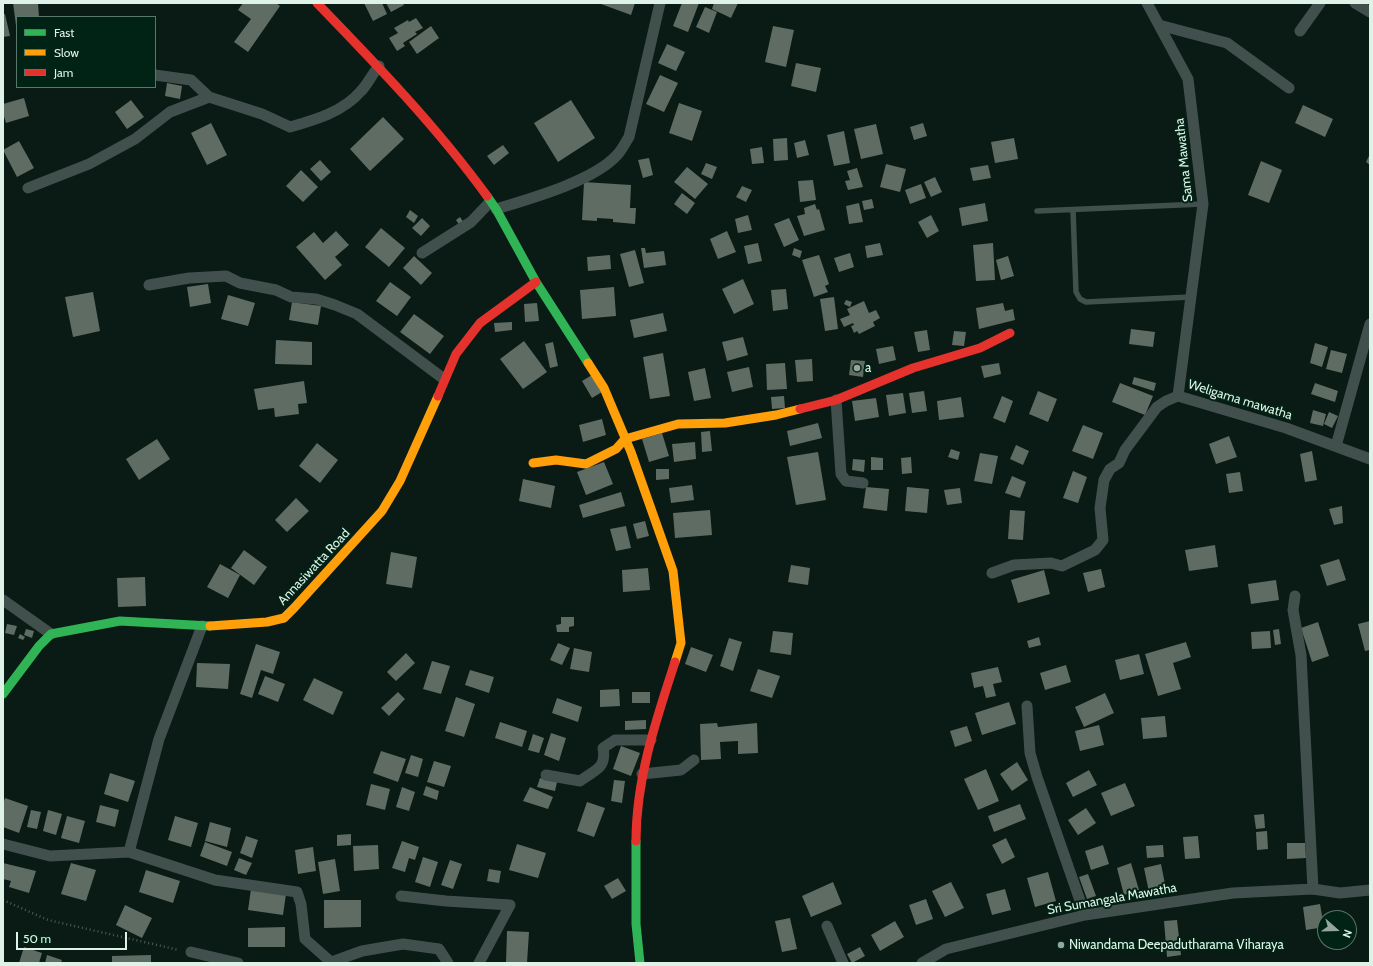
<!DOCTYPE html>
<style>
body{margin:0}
#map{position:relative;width:1373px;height:966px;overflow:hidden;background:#091b14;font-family:Cabin,sans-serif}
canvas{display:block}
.frame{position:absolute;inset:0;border:4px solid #dff2e8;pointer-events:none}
.legend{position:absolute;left:16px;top:16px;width:140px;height:72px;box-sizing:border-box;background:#012315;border:1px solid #5a7669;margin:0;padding:5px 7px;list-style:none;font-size:12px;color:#dff2e8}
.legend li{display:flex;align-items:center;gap:8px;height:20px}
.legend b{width:20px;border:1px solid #5a7669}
.north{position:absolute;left:1317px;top:910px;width:40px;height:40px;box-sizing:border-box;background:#012315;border:1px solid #5a7669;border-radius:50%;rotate:110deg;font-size:11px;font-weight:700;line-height:16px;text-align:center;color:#dff2e8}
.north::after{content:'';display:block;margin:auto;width:14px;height:18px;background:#94a79e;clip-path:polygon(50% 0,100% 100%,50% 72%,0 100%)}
.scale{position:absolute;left:16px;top:932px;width:111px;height:18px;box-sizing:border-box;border:2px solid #dff2e8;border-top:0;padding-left:5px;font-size:12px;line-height:14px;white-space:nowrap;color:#dff2e8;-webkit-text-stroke:3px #012315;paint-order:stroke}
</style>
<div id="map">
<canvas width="1373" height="966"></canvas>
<div class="frame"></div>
<ul class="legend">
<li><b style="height:5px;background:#30b455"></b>Fast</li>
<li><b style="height:5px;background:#ff9f0a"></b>Slow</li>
<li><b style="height:5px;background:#e5322d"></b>Jam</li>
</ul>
<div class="north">N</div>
<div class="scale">50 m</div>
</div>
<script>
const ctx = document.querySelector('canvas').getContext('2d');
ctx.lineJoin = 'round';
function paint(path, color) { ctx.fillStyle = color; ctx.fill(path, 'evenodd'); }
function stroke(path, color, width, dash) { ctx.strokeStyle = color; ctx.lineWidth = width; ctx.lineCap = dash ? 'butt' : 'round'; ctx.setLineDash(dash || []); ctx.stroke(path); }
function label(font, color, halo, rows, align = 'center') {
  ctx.font = font + ' Cabin,sans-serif'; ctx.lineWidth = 4; ctx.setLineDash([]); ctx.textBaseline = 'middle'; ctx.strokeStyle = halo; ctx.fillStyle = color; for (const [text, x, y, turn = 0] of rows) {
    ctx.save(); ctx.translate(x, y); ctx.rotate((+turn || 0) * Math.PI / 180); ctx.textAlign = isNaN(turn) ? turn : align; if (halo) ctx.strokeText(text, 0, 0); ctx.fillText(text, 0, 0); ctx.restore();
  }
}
paint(new Path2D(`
 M13,3H38L39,17H17V33Z
 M243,3H276L280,6L248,52L234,42L251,19L238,10Z
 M364,3H382L387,14L373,21Z
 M386,3H403L404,5L391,12Z
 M601,3H635L631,15L601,4Z
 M682,3H699L688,32L673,26Z
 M714,3H738L731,18L712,9Z
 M705,7L717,12L709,33L696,27Z
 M3,14H5L10,36L3,37Z
 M416,18L423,28L415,32L417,34L403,43L405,46L397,51L389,38L398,33L394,28L408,20L409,22Z
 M431,26L439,38L417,54L409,42Z
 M773,26L794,30L786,67L765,62Z
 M667,44L685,52L676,71L658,63Z
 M796,63L821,68L816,92L791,86Z
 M660,75L678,83L664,112L646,104Z
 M167,83L182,86L180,99L165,96Z
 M24,98L29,116L6,123L3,113V104Z
 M131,100L144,117L127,129L115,112Z
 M571,100L595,138L558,162L534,123Z
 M679,103L702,111L692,141L669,133Z
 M1303,105L1333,119L1325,137L1295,123Z
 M383,117L404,139L370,171L350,149Z
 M211,123L227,155L207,165L191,133Z
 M923,123L927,136L914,140L910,127Z
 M876,124L883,154L861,159L854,129Z
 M844,131L850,163L834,166L827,135Z
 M787,138L788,160L774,161L773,139Z
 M1014,138L1018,159L995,163L991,142Z
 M805,140L809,155L797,158L794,143Z
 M19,141L34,168L17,177L3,150Z
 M503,145L509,153L494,165L487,156Z
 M762,147L764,163L752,164L750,149Z
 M1370,154V165L1366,162Z
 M649,158L653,175L643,178L638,160Z
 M320,160L331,172L321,181L310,169Z
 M1261,161L1282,170L1269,203L1248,195Z
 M706,163L717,167L712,179L701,174Z
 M886,164L906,169L900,192L880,187Z
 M988,165L991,178L973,181L970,168Z
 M687,167L708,184L695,199L674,182Z
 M857,168L863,187L848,190L845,181L850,180L847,171Z
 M301,170L318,187L303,202L286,186Z
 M935,177L942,192L931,197L924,182Z
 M813,180L816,200L800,202L798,181Z
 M584,182L631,185L630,208H636L635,224L613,222V219L597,218V221L582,220Z
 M921,184L926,198L910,204L905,190Z
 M742,186L752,190L746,202L736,197Z
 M682,193L695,203L687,214L674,204Z
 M872,199L874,208L864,210L862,201Z
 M859,203L863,222L849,224L846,206Z
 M985,203L988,221L962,226L959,208Z
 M815,204L817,210L819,209L825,230L804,236L797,216L805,214L804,208Z
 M410,210L418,216L414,223L406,217Z
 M748,215L752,230L738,233L735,219Z
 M931,215L939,231L927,238L918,222Z
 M460,217L464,223L460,226L456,220Z
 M422,218L430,226L421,236L412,228Z
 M789,218L799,240L784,247L774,224Z
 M381,228L405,248L389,267L365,247Z
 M336,231L349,245L335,257L342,265L325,280L296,247L314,232L323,243Z
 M727,231L736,252L718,259L710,239Z
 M758,243L762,261L748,264L744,246Z
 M880,243L883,255L867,258L865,246Z
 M993,243L995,280L976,281L973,245Z
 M641,248H645L646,253L664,251L666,265L644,268Z
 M794,248L802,251L800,258L792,255Z
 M635,250L644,283L629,287L620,254Z
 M850,253L854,267L839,272L834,258Z
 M610,255L611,269L588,271L587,257Z
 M819,255L829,284L825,286L828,292L814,297L802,260Z
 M414,256L432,273L421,285L403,268Z
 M1008,256L1014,276L1001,280L996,260Z
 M743,279L754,304L734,314L722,289Z
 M390,282L411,297L397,316L376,301Z
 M208,284L211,303L190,307L187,287Z
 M614,287L616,316L582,319L580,290Z
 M786,289L788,309L773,311L771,290Z
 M93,292L100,331L73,337L65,297Z
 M228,295L255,303L248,326L221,319Z
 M834,297L838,329L825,331L820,299Z
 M846,300L852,302L850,307L844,304Z
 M864,301L869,313L876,310L880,318L873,322L875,326L859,334L857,331L854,333L851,326L854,325L853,323L844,327L840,319L850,315L847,309Z
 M292,302L321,306L318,325L289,320Z
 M537,303L539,321L525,322L524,304Z
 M1003,303L1005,311L1013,309L1015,320L979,329L976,308Z
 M663,313L667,331L634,338L630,320Z
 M414,314L444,336L430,354L400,332Z
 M512,322V330L495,332L494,323Z
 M1131,329L1155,332L1153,347L1129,344Z
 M927,330L930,350L918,352L914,332Z
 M954,331L966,332L964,346L952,345Z
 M743,337L748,355L727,361L722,342Z
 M276,340L312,342V365L275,364Z
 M524,341L547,372L523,389L500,359Z
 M553,342L558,366L550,368L545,344Z
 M1315,343L1328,347L1322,367L1310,363Z
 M893,346L896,360L879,364L876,349Z
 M1331,350L1347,354L1342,373L1326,369Z
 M663,353L670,396L650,399L643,357Z
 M812,359L813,381L797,382L795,360Z
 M851,360L865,361L863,377L849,375Z
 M785,363L787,389L767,390L766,364Z
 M999,363L1001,374L984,378L981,366Z
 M749,367L753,387L732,392L727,372Z
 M705,368L711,398L694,401L688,372Z
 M592,375L602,392L592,398L582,381Z
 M1134,377L1156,383L1154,391L1132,384Z
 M304,381L307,403L298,404L299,414L275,417L274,408L258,410L254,389Z
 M1120,383L1153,396L1145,415L1112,402Z
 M1315,383L1338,391L1335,402L1311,394Z
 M924,391L927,411L912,413L909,393Z
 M1038,391L1057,399L1048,422L1029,414Z
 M903,393L906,413L889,416L886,395Z
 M784,396L785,408L772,409L771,397Z
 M1002,396L1013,401L1005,423L993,418Z
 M961,397L964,417L939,420L937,401Z
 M876,398L879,417L855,421L852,401Z
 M1313,410L1326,414L1323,426L1310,423Z
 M1329,412L1338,416L1332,428L1324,424Z
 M602,419L606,435L583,442L579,425Z
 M818,423L822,438L790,446L787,431Z
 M1083,425L1103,433L1093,459L1072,451Z
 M710,431L712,451L702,452L701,432Z
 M662,433L669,456L649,462L642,439Z
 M1229,436L1237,457L1216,464L1209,444Z
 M157,439L170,459L139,480L126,459Z
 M695,442L696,459L674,462L672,444Z
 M317,443L338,460L320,483L299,466Z
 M1016,445L1029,451L1023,465L1010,459Z
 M951,449L960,452L958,460L948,457Z
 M1312,451L1317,480L1305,482L1300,454Z
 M818,452L826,500L796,505L787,457Z
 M980,453L998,456L992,484L974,481Z
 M871,457L883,458V470H871Z
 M911,457L912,473L902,474L901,458Z
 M853,459L865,460L864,472L852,470Z
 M604,462L613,484L586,495L577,472Z
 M656,469H669V479L656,480Z
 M1073,471L1087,477L1078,503L1063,498Z
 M1240,472L1243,491L1229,493L1226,474Z
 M1012,476L1026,482L1020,498L1005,493Z
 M523,479L555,486L551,508L519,501Z
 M692,485L694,500L671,503L669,488Z
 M866,487L889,489L887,511L863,508Z
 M907,487L929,489L927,513L905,511Z
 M960,488L962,503L947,505L944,490Z
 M621,492L625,506L583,518L579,505Z
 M296,498L309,511L287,532L275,520Z
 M1342,506L1343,523L1334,525L1329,509Z
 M710,510L712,535L675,538L673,513Z
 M1010,510L1025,511L1023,540L1008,539Z
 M645,521L649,536L637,539L633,524Z
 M626,526L631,548L616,551L610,529Z
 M1215,545L1218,567L1189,571L1185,550Z
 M244,550L267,567L254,585L231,568Z
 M391,552L417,557L412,588L386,584Z
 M1339,559L1346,580L1327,586L1320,565Z
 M220,564L240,575L228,598L207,587Z
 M791,565L810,568L808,585L788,582Z
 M648,568L650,590L623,592L622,570Z
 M1101,569L1105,587L1088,592L1083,573Z
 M1044,570L1050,594L1018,603L1011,580Z
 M145,577L146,606L118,607L117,578Z
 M1276,580L1279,600L1251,604L1248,584Z
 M561,617H574V626L569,627V632H557L556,625L561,624Z
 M1370,621V650L1365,651L1358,624Z
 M1318,622L1329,656L1312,662L1301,628Z
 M7,624L17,626L14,635L5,633Z
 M26,629L34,631L32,638L24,635Z
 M1279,629L1281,644L1275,645L1273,630Z
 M773,631L793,633L791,655L770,652Z
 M1270,631L1271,648L1252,649L1251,632Z
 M20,634L25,637L23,640L18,638Z
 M1039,637L1041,645L1029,648L1027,641Z
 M729,638L742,642L733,671L720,666Z
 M1186,642L1191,657L1173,663L1181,689L1158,696L1145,654Z
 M558,643L570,648L562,665L550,660Z
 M256,644L280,652L273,674L261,670L252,698L240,694Z
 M691,647L713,655L706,672L685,664Z
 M574,648L592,652L589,672L570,669Z
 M406,653L415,663L396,681L387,672Z
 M1139,654L1144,674L1120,680L1115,660Z
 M432,661L450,666L441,694L423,689Z
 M197,663L230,664L228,689L196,687Z
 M1066,665L1071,682L1045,690L1040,673Z
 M998,667L1002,682L993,684L996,696L986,698L983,686L974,688L971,673Z
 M758,669L780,676L772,698L750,691Z
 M470,670L494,677L489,693L465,685Z
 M265,676L285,684L278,702L258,694Z
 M314,678L343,692L333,715L303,700Z
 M619,689L620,706L600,707V690Z
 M398,692L405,699L389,716L381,708Z
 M632,692H650V703H632Z
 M1105,693L1114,713L1084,727L1075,707Z
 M456,697L475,704L464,737L445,731Z
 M557,698L582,707L578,722L552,713Z
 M1009,702L1016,724L982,735L975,713Z
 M1165,716L1167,737L1143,739L1141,718Z
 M646,720V729L625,730V721Z
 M500,722L527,731L522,747L495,738Z
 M717,723L718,727L757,723L758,753L738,754V741L720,742L721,759L701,760L700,724Z
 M1099,725L1104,745L1080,751L1075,731Z
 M967,726L972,741L955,747L950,731Z
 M551,733L566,738L559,761L544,755Z
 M533,734L544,738L539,753L528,750Z
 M621,746L640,753L631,776L613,769Z
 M381,751L406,759L398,782L373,773Z
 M411,755L423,759L418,777L405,773Z
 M434,761L451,766L444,787L427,782Z
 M1017,762L1028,780L1012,791L1000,774Z
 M986,769L999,801L978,810L964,779Z
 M1089,770L1097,785L1073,797L1066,783Z
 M110,773L135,781L128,802L104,794Z
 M540,778L557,782L555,791L537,787Z
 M614,780L625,781L622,803L611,801Z
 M1125,783L1135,806L1111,816L1101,793Z
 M371,784L390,789L385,810L366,805Z
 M426,786L439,791L437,800L423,795Z
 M402,787L415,792L409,811L396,807Z
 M530,787L553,797L548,809L523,801Z
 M5,798L28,806L19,833L3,827V804Z
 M587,802L605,808L594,837L577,831Z
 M1020,804L1026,819L994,832L988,816Z
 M100,805L119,810L115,827L96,822Z
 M1086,808L1096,823L1078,835L1068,820Z
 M31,810L41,812L37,829L27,827Z
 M48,810L62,814L56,835L43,831Z
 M1264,814L1265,828L1256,829L1254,815Z
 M67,816L85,821L79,843L61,838Z
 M175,816L198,823L191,847L168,840Z
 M210,822L231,828L227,847L205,841Z
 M1267,831L1268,849L1257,850L1256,832Z
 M351,834V845L337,846V835Z
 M246,836L258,840L252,858L240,853Z
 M1198,836L1200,858L1185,859L1183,837Z
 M1006,838L1015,857L1002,864L992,845Z
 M402,841L419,847L415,860L409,858L405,872L392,868Z
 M205,842L232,852L227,866L200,856Z
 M1287,843H1305L1306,858L1287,859Z
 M517,844L546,853L538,878L509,870Z
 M378,845L379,869L354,871L353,846Z
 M1103,845L1109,864L1091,870L1085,851Z
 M1163,845L1164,857L1147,858L1146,846Z
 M313,847L316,871L298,874L295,850Z
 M423,857L438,862L430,887L415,882Z
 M239,858L252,863L246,875L234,870Z
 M335,859L340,891L323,894L318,862Z
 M450,860L462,864L453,889L441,885Z
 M3,863L36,871L29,893L9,887L11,881L3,879Z
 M71,863L96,870L86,901L61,894Z
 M1131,863L1139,890L1124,895L1117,868Z
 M1161,864L1166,889L1149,892L1144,868Z
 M489,869L501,871L499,883L487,881Z
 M146,870L180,881L173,903L139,892Z
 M1048,872L1056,901L1035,907L1027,878Z
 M1088,874L1096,896L1087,899L1079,877Z
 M618,878L626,891L612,899L604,886Z
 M833,882L842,904L811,917L802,896Z
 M951,882L964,908L945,917L932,891Z
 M251,889L286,894L283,915L248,910Z
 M1005,889L1011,910L992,915L986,894Z
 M926,899L933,919L916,925L909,905Z
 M324,900H361V927L324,928Z
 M1320,904L1324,927L1306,930L1303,907Z
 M125,905L152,918L142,938L116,925Z
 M790,918L797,949L782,952L775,921Z
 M1177,920L1181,955L1167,957L1164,921Z
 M895,921L904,937L880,951L871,935Z
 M285,927V947H248V928Z
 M507,931L529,932L527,963H506Z
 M24,947L42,953L39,963H19Z
 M860,947L865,956L852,963L847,954Z
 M47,955L62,960L61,963H45Z
 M151,955V963H112V956Z`), '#5f6c63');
stroke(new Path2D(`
 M3,900L48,920L179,950`), '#4e5c58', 2.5, [1, 3]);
stroke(new Path2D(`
 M1073,210L1076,292L1080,299L1086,302L1191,297
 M1037,211L1203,204`), '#41504d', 5.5);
stroke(new Path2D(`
 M1147,3L1188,79L1203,204L1178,396
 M1355,3L1370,12
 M1159,25L1227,43L1289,88
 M1300,31L1320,3
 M155,75L191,80L209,97
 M28,188L89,164L135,139L170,112L209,97L262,114L290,127C315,120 343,112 361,91C368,84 372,74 379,66
 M496,209C529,199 594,181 617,155C622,150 625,143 629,137L660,3
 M422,253L471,222L490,202
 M149,285L189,278L226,276L240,283L276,290L291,297L316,299L335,305L357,314L444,379
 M836,400L841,474L846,481L863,483
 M1336,446L1370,324
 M992,573L1014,565L1051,563L1062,566L1095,550L1103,540L1100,508L1104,480L1110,469L1119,463L1125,450L1157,407L1166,401L1178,396L1286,428L1370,459
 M1295,596L1293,610L1301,655L1313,889
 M3,600L51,634
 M1027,706L1030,753L1037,777L1085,915
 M642,774L681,770L694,760
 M546,775L580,781C594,770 607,769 603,748L615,740H651
 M3,844L50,856L129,852L215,880L297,892L301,904L305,939L331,962
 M129,852L159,739L202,626
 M401,896L446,901L510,905L479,963
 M827,926L843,963
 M191,952L238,963
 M329,963L362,951L403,944L439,949L448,963
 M922,963L946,949L1085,915L1233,893L1313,889L1340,893L1370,890`), '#41504d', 11);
stroke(new Path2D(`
 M487,196L496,209L536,282L588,363
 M3,694L39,646L51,634L120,621L210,626
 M636,841V924L640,963`), '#30b455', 9);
stroke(new Path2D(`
 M588,363L604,388L631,452L673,571L681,643L675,662
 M533,463L556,460L586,464L616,449L625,439L678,424L725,423L776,415L800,409
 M210,626L267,622L284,618L294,608L382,511L400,481L438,396`), '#ff9f0a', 9);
stroke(new Path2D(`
 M317,3C377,65 436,126 487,196
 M438,396L456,354L480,323L536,282
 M800,409L836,400L913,368L980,348L1010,333
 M636,841C636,779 656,720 675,662`), '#e5322d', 9);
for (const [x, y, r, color] of [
 [857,368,4,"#94a79e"],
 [1061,945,4,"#94a79e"]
]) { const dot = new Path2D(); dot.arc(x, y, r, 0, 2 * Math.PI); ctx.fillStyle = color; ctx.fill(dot); stroke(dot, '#012315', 1.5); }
label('13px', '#dff2e8', '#012315', [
 ["Sama Mawatha",1184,160,-96],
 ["Weligama mawatha",1240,400,17],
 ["Annasiwatta Road",314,567,-47],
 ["Sri Sumangala Mawatha",1112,899,-10]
]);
label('13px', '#dff2e8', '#012315', [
 ["a",865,368],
 ["Niwandama Deepadutharama Viharaya",1069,945]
], 'left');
</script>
